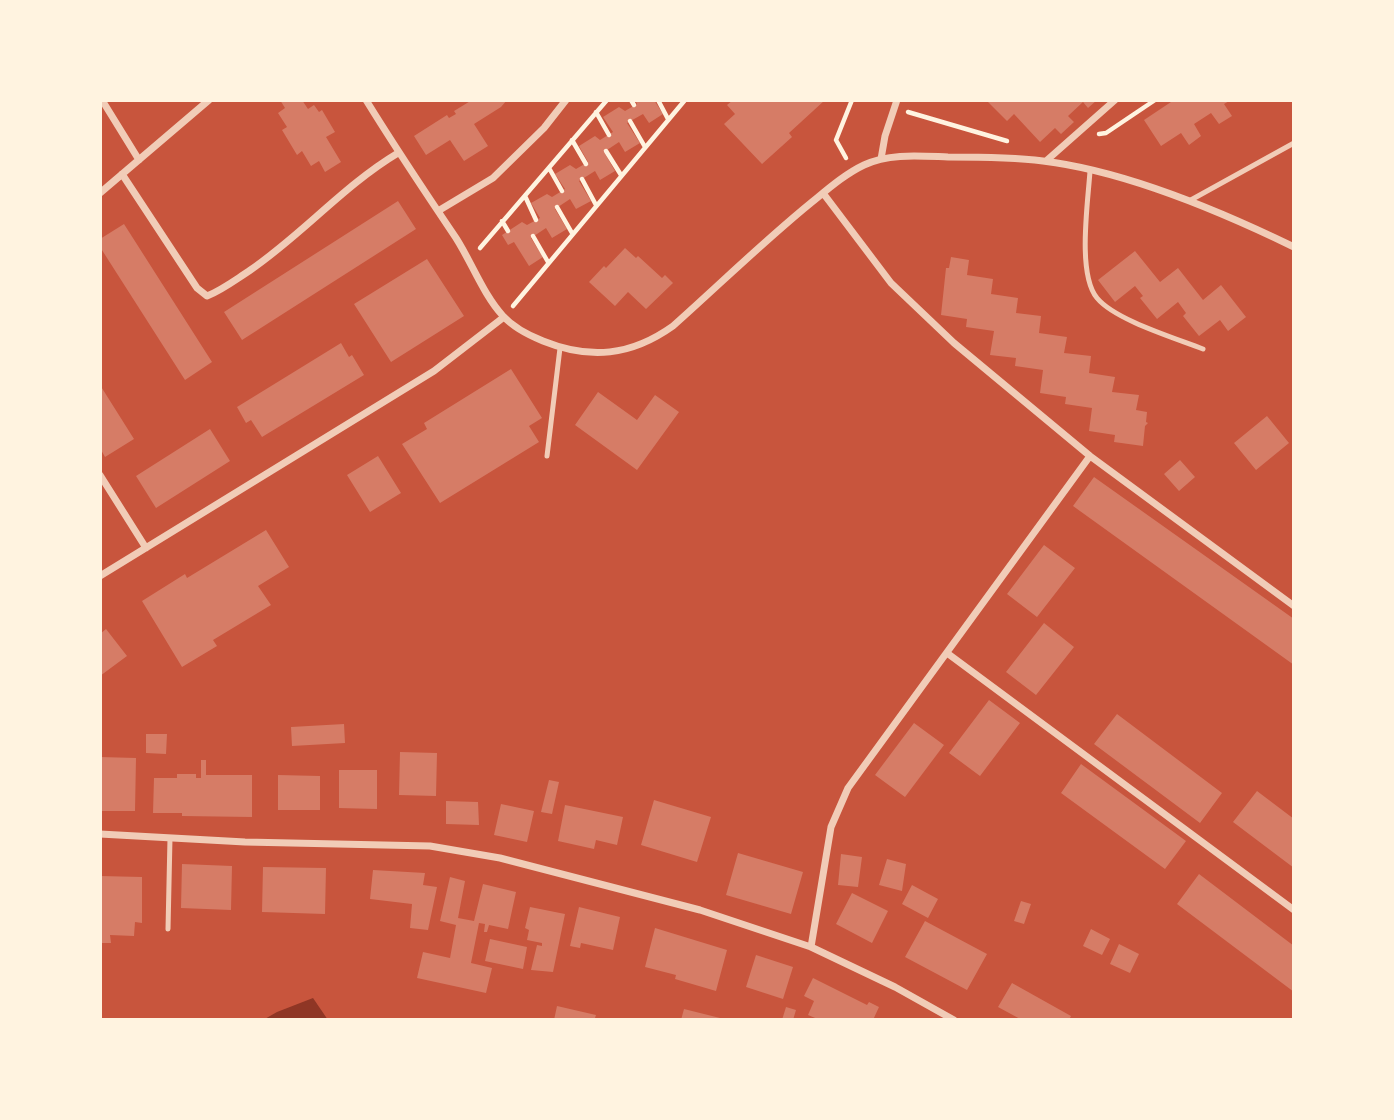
<!DOCTYPE html>
<style>
body{margin:0}
#map{position:relative;width:1394px;height:1120px;overflow:hidden;background:#c8553d;font-family:"Asap Condensed",sans-serif}
canvas{display:block}
.frame{position:absolute;inset:0;border:102px solid #fff3e0;pointer-events:none}
</style>
<div id="map">
<canvas width="1394" height="1120"></canvas>
<div class="frame"></div>
</div>
<script>
const ctx = document.querySelector('canvas').getContext('2d');
ctx.lineJoin = 'round';
function paint(path, color) { ctx.fillStyle = color; ctx.fill(path, 'evenodd'); }
function stroke(path, color, width, dash) { ctx.strokeStyle = color; ctx.lineWidth = width; ctx.lineCap = dash ? 'butt' : 'round'; ctx.setLineDash(dash || []); ctx.stroke(path); }
paint(new Path2D(`
 M313,998L328,1020H263L277,1012Z`), '#8f3625');
paint(new Path2D(`
 M280,100H302L308,109L314,105L319,112L322,110L335,132L326,137L341,162L325,172L319,161L311,166L302,151L297,155L282,130L287,127L278,113L285,108Z
 M472,100H507L501,107L474,124L488,146L464,161L450,140L426,155L414,136L447,115L449,118L456,114L454,111Z
 M635,100H654L663,114L649,123L643,114L627,123L640,143L625,152L619,142L604,152L615,171L600,180L595,171L579,181L591,201L576,209L570,199L555,209L567,229L552,238L546,228L531,238L543,257L529,266L514,242L508,245L502,235L522,222L527,225L540,218L531,203L547,194L552,197L565,189L555,174L570,165L576,169L588,162L579,146L595,136L600,140L613,132L603,117L619,107L625,111L637,104Z
 M733,100H825L789,133L792,137L762,164L724,124L735,114L727,105Z
 M986,100H1097L1088,108L1083,102L1068,116L1074,122L1061,134L1055,128L1040,142L1014,114L1007,121Z
 M1174,100H1231L1224,104L1232,116L1219,124L1211,113L1194,124L1201,136L1189,145L1181,133L1161,146L1144,120Z
 M398,201L416,229L242,340L224,312Z
 M124,224L212,362L185,380L100,247V239Z
 M625,248L636,258L638,256L662,278L665,275L673,283L646,309L628,292L615,306L589,282L604,266L606,268Z
 M1135,251L1160,282L1178,268L1203,300L1221,285L1246,317L1228,331L1220,320L1199,336L1183,316L1186,313L1178,302L1157,319L1140,298L1143,296L1135,286L1115,302L1098,280Z
 M951,257L969,260L967,275L993,279L991,294L1018,298L1016,313L1041,316L1039,333L1067,337L1064,353L1091,356L1089,373L1115,377L1112,392L1139,395L1136,410L1147,412L1146,422L1148,423L1145,426L1143,446L1114,442L1115,435L1089,431L1092,408L1065,404L1066,397L1040,393L1043,370L1015,366L1016,358L990,355L994,331L966,327L967,319L941,315L946,268H949Z
 M427,259L464,316L391,362L354,304Z
 M341,343L349,357L352,355L364,375L262,437L251,420L246,423L237,407Z
 M511,369L542,418L529,426L539,442L440,503L402,444L427,429L424,423Z
 M100,385L134,439L105,457L100,448Z
 M598,392L637,420L655,395L679,412L637,470L575,425Z
 M1267,416L1289,443L1256,470L1234,443Z
 M210,429L230,461L156,508L136,476Z
 M378,456L401,493L370,512L347,475Z
 M1180,460L1195,477L1179,491L1164,474Z
 M1094,477L1294,619V665L1073,506Z
 M266,530L289,567L258,586L271,605L213,640L217,646L182,667L142,601L185,574L187,578Z
 M1044,545L1075,568L1037,617L1007,594Z
 M1044,623L1074,647L1036,695L1006,672Z
 M106,629L127,656L100,676V634Z
 M989,700L1020,723L980,776L949,753Z
 M1117,714L1222,793L1200,823L1094,744Z
 M914,723L944,745L905,797L875,775Z
 M344,724L345,743L292,746L291,727Z
 M146,734H167L166,754L146,753Z
 M400,752L437,753L436,796L399,795Z
 M100,757L136,758L135,811H100Z
 M201,760H206V775H252V817L182,816V813H153L154,778H177V774H196V778H201Z
 M1081,764L1186,841L1165,869L1061,793Z
 M339,770H377V809L339,808Z
 M278,775L320,776V810H278Z
 M549,780L559,782L552,814L541,812Z
 M1257,791L1294,819V868L1233,822Z
 M654,800L711,817L697,862L641,845Z
 M446,801L478,802L479,825L446,824Z
 M501,804L534,811L527,842L494,835Z
 M565,805L623,817L617,845L596,840L594,849L558,841Z
 M738,853L803,872L791,914L726,895Z
 M841,854L862,857L858,887L838,885Z
 M887,859L906,864L902,891L879,885Z
 M182,864L232,866L231,910L181,908Z
 M263,867L326,868L325,914L262,912Z
 M373,870L425,873L423,885L437,887L428,930L410,928L412,904L370,899Z
 M1199,874L1294,946V992L1177,904Z
 M100,876L142,877V923L135,922L134,936L110,935L111,943H100Z
 M450,877L465,881L458,918L474,921L483,884L516,892L508,929L489,925L487,932H484L485,924L479,923L471,963L492,968L486,993L417,978L423,952L450,958L456,925L440,921Z
 M912,885L938,899L928,918L902,904Z
 M852,893L888,911L872,943L836,924Z
 M1021,901L1031,904L1024,924L1014,921Z
 M530,907L565,914L553,972L531,970L537,945L542,946V943L527,940L529,930L525,928Z
 M579,907L620,917L613,950L581,943L580,948L570,946Z
 M925,921L987,954L967,990L905,957Z
 M655,928L727,950L716,991L675,979L676,975L645,967Z
 M1091,929L1110,939L1102,955L1083,946Z
 M490,939L527,947L523,969L485,961Z
 M1119,944L1139,954L1130,973L1110,964Z
 M756,955L793,967L783,999L746,987Z
 M813,978L867,1005L869,1002L879,1007L873,1020H820L808,1015L814,1001L804,996Z
 M1012,983L1071,1016L1069,1020H1022L998,1007Z
 M557,1006L596,1015L595,1018L601,1020H554Z
 M786,1007L796,1010L793,1020H782Z
 M684,1009L724,1019V1020H681Z`), '#d67c66');
stroke(new Path2D(`
 M631,100L634,105
 M658,100L668,119
 M596,112L609,135
 M908,112L1007,141
 M630,121L645,147
 M1099,134L1106,133L1155,100
 M572,140L586,164
 M606,151L621,175
 M846,158L836,140L852,100
 M549,168L562,191
 M582,179L596,205
 M525,196L536,220
 M557,207L572,233
 M502,221L508,231
 M533,236L548,262
 M480,248L607,100
 M513,306L685,100`), '#fff3e0', 4.5);
stroke(new Path2D(`
 M1090,171C1088,202 1077,274 1097,298C1115,320 1175,338 1203,349
 M1189,201L1294,143
 M547,456L560,348
 M168,929L170,838`), '#f1ccb7', 5);
stroke(new Path2D(`
 M102,100L139,160
 M366,100C395,147 425,192 456,238C472,263 483,294 503,316C514,328 528,335 543,341C590,360 631,356 673,326C719,285 764,241 812,202C828,189 845,174 864,165C889,153 920,156 948,157C980,157 1012,157 1043,161C1126,171 1220,211 1294,247
 M881,159L885,136L897,100
 M1046,161L1115,100
 M122,174L197,288L207,296C222,290 235,280 249,271C302,235 343,186 398,153
 M100,193L209,100
 M823,193L891,283L954,343L1090,456L1294,606
 M438,211L493,178L544,128L566,100
 M100,475L146,548
 M100,576L434,371L504,317
 M947,653L1294,910
 M100,834L245,842L430,846L500,858L700,910L811,947L895,987L954,1020
 M811,947L831,827L848,788L1090,456`), '#f1ccb7', 7);
</script>
